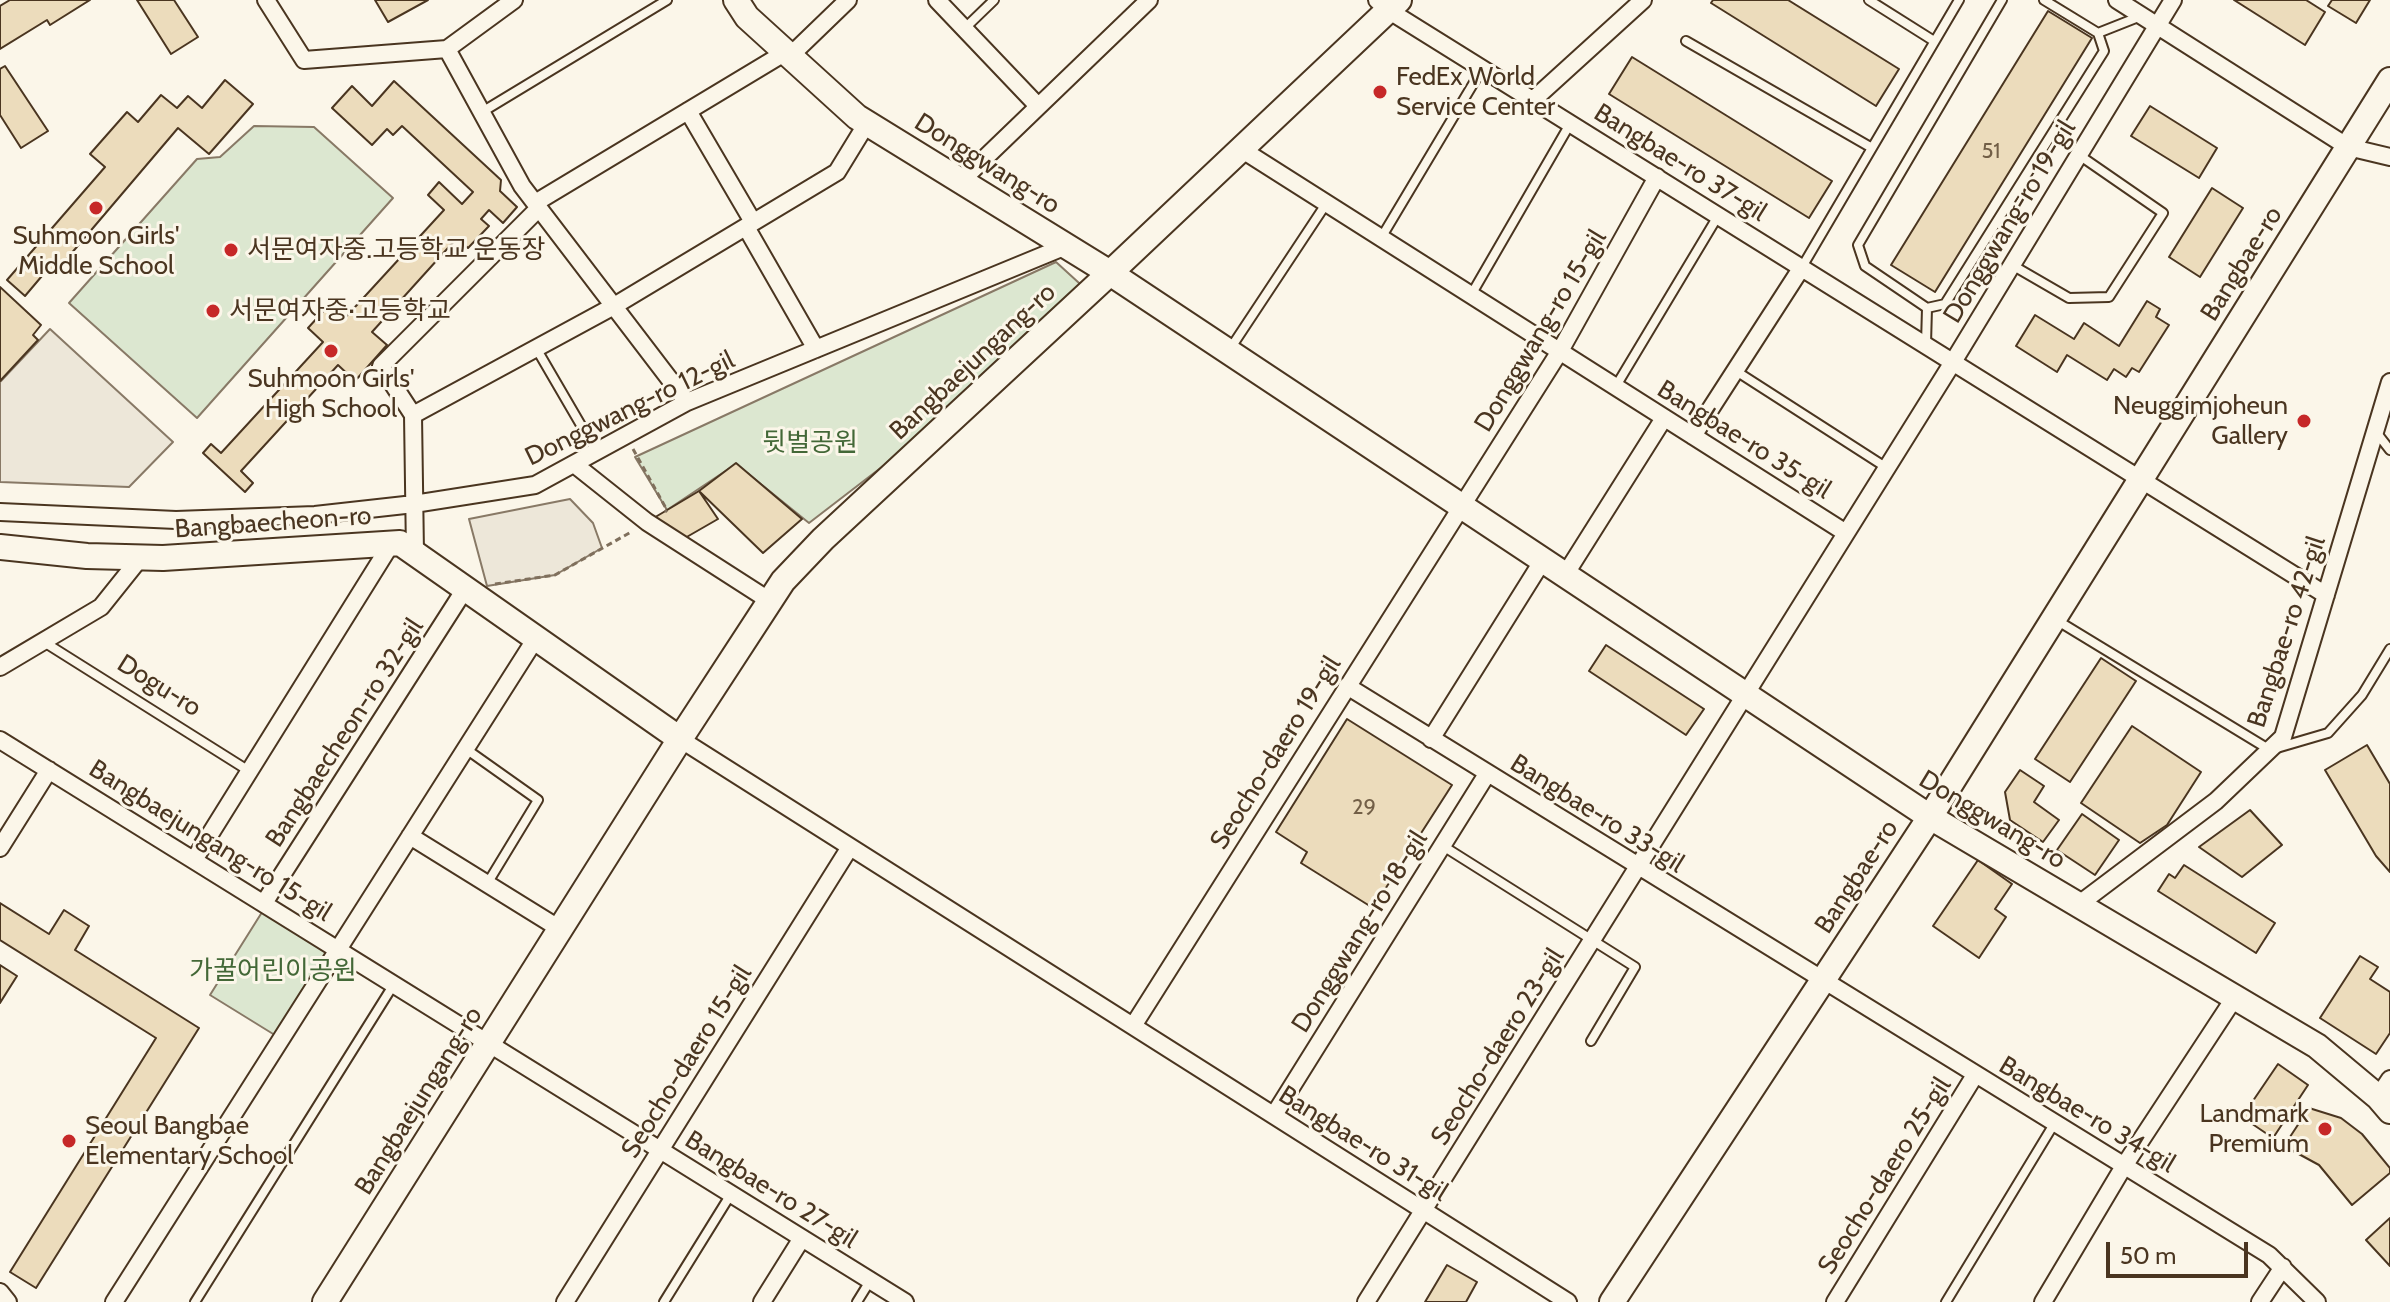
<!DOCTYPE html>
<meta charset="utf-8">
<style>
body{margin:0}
#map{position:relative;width:2390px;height:1302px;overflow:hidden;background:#fbf6e9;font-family:Cabin,sans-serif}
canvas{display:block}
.scale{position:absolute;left:2106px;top:1242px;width:142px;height:36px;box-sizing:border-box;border:4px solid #4a3520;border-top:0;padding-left:10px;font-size:24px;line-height:28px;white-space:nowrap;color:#4a3520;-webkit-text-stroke:6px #fbf6e9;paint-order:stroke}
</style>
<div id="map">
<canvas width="2390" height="1302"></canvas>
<div class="scale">50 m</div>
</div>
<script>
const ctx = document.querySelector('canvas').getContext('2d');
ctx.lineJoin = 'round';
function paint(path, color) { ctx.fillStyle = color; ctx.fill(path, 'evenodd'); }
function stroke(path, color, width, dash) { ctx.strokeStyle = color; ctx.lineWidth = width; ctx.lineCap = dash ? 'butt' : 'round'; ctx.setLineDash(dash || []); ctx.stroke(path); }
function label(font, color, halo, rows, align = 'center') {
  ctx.font = font + ' Cabin,"Noto Sans KR",sans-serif'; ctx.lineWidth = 6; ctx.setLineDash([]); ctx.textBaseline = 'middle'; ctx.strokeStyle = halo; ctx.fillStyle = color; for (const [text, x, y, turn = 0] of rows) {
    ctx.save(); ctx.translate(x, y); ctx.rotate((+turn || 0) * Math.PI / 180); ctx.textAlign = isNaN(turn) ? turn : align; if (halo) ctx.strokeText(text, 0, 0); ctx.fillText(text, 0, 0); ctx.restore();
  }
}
const green = new Path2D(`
 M254,126L314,127L393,198L197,418L69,303L197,159L220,157Z
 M1056,262L1090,293L982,390L809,523L736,464L667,510L635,457Z
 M264,909L332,953L278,1037L210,995Z`);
paint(green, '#dce7d0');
stroke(green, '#887966', 2);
const parking = new Path2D(`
 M50,329L173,442L129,487L0,482V382Z
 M570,499L593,523L602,548L555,575L487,586L469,519Z`);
paint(parking, '#ede7d9');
stroke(parking, '#887966', 2);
const building = new Path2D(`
 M10,0H90L50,25L47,20L0,49V6Z
 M137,0H174L198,37L171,54Z
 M375,0H428L388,22Z
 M1713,0H1788L1899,69L1876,106L1711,3Z
 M2234,0H2306L2325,12L2305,45Z
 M2332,0H2370L2356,23L2328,6Z
 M2048,11L2092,38L1935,292L1891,265Z
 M1632,57L1832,181L1809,218L1609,94Z
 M5,66L48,131L21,148L0,115V69Z
 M225,80L253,104L209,154L178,128L53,275L47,270L25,296L7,280L105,167L90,154L127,112L138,122L161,95L177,108L188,96L202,108Z
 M394,81L501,180L500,191L517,207L503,223L489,210L481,219L489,226L468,248L457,238L372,332L387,345L355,381L338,365L241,471L253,483L245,492L203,453L211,444L221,453L323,342L308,328L329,305L344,319L444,210L428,195L439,182L462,204L473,192L402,126L393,135L387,129L372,145L332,108L352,86L372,106Z
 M2150,106L2217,148L2199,178L2131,136Z
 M2212,188L2243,208L2200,277L2169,257Z
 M0,287L41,325L33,335L38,340L0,381Z
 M2147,301L2160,309L2156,317L2169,325L2139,372L2132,368L2126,377L2114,369L2107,380L2067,355L2057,372L2016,346L2035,315L2074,339L2084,323L2119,346Z
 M736,463L802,519L763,553L699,491Z
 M699,491L718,519L678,542L647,522Z
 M1606,645L1704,709L1686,735L1589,671Z
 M2101,658L2136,681L2070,782L2035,759Z
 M1347,719L1452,785L1373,908L1301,863L1307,852L1276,832Z
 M2132,726L2201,772L2167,825L2140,843L2081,803Z
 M2367,745L2390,784V872L2376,856L2325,770Z
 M2020,770L2044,786L2034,802L2059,820L2043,842L2010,820L2005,792Z
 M2250,810L2282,845L2242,877L2199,847Z
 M2082,814L2119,840L2095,875L2057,850Z
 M1978,860L2012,884L1995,909L2006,917L1979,958L1933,926Z
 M2184,865L2275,923L2256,953L2158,891L2169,874L2175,878Z
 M0,903L49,934L64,910L89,926L75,950L199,1028L36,1288L10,1272L156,1038L0,940Z
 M2360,956L2378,967L2370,979L2390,992V1033L2376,1054L2320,1018Z
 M0,965L17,976L0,1003Z
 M2278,1064L2308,1085L2273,1138L2242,1117Z
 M2309,1108L2341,1118L2362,1134L2390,1168V1173L2352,1205L2319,1165L2284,1146Z
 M2390,1218V1266L2366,1240Z
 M1447,1265L1477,1282L1466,1302H1425Z`);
paint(building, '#ecdcbc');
stroke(building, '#4a3520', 2);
const lane = new Path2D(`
 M1869,0L1934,41
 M2002,0L1858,245L1865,266L1927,308L1945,304L2104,51L2098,33L2044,0
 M964,29L994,0
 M2098,33L2141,16
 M1686,41L1872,148
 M482,112L667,0
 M1381,238L1482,69
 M2012,265L2069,298L2109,297L2163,213L2079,155
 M1802,267L1959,0
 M1471,295L1570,124
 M1926,344L1927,308
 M536,348L596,451
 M1230,349L1326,204
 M1736,371L1887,468
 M1616,386L1718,216
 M2376,432L2390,450
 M2058,621L2270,750L2328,733L2362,695L2390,649
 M44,642L249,771
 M466,749L538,800L487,884
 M1443,846L1635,967L1591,1041
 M195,1302L394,984
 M664,1302L731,1194
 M857,1302L870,1281
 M1946,1302L2054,1124`);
const street = new Path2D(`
 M266,0L304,60L447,49L514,0
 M937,0L1038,106
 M1377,0L1388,10L2326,595
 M2117,0L2348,147L2390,157
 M447,49L522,186L687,402
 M790,56L848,0
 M1533,100L1643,0
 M688,111L753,222
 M1241,149L1846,533
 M961,181L1149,0
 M535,203L786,52
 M746,227L816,349
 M413,415L614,306L837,172L867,123
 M1693,436L1802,267
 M574,464L647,522L770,601
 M0,512L176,520L315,515L414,504L535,485L687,402L1066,246
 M415,553L413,415L381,366L539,208
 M1565,575L1664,418
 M0,667L101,607L141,557
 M1347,686L2269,1255L2317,1302
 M680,739L1568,1302
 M1431,739L1543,560
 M0,740L905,1302
 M410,836L560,929
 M0,848L49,770
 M194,860L391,544
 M264,903L465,589
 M2078,905L2216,801L2283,737L2390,382
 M1133,1026L1560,351L1657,177
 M2378,1097L2390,1079
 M1274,1115L1487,774
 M0,1292L8,1302
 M114,1302L536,638
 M565,1302L850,847
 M762,1302L802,1238
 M1366,1302L1953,362L2173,0
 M1835,1302L1975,1075
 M2043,1302L2124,1166L2235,997
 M2260,1302L2283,1267`);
const secondary = new Path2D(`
 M736,0L747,17L857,117L1110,273L1930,817L2317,1046L2378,1097L2390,1111
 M0,547L87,556L163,558L400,543L680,739
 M325,1302L680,739L783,581L823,539L1110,273L1399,0
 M1612,1302L1930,817L2390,80`);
stroke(lane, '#4a3520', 12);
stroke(street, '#4a3520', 20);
stroke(secondary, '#4a3520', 28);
stroke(new Path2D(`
 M633,449L667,510L665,512
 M495,584L555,575L631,532`), '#7f6f5c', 3, [6, 4]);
stroke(lane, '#fbf6e9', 8);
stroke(street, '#fbf6e9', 16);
stroke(secondary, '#fbf6e9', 24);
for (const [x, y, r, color] of [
 [1380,92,8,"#c62828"],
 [96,208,8,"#c62828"],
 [231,250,8,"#c62828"],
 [213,311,8,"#c62828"],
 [331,351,8,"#c62828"],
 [2304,421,8,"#c62828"],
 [2325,1129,8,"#c62828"],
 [69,1141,8,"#c62828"]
]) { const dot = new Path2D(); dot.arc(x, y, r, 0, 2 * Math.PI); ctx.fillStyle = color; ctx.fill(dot); stroke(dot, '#fbf6e9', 3); }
label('22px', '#725f47', null, [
 ["51",1991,152],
 ["29",1364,808]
]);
label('26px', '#4a3520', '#fbf6e9', [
 ["FedEx World",1396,77],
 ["Service Center",1396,107],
 ["Suhmoon Girls'",96,236,"center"],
 ["Middle School",96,266,"center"],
 ["서문여자중.고등학교 운동장",247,250],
 ["서문여자중·고등학교",229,311],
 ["Suhmoon Girls'",331,379,"center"],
 ["High School",331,409,"center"],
 ["Neuggimjoheun",2288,406,"right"],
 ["Gallery",2288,436,"right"],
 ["Landmark",2309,1114,"right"],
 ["Premium",2309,1144,"right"],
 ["Seoul Bangbae",85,1126],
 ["Elementary School",85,1156]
], 'left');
label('26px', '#4a3520', '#fbf6e9', [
 ["Bangbae-ro 37-gil",1680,163,32],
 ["Donggwang-ro",987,164,32],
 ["Donggwang-ro 19-gil",2010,222,-59],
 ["Bangbae-ro",2242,264,-58],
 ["Donggwang-ro 15-gil",1541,331,-59],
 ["Bangbaejungang-ro",973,362,-43],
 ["Donggwang-ro 12-gil",630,409,-26],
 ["Bangbae-ro 35-gil",1744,440,32],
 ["Bangbaecheon-ro",273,523,-4],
 ["Bangbae-ro 42-gil",2287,632,-72],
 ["Dogu-ro",159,686,32],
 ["Bangbaecheon-ro 32-gil",345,733,-57],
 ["Seocho-daero 19-gil",1276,753,-58],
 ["Bangbae-ro 33-gil",1597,814,32],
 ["Donggwang-ro",1992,820,31],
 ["Bangbaejungang-ro 15-gil",210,841,32],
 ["Bangbae-ro",1857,877,-57],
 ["Donggwang-ro 18-gil",1360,932,-58],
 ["Seocho-daero 23-gil",1498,1047,-58],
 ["Seocho-daero 15-gil",687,1062,-58],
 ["Bangbaejungang-ro",419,1101,-58],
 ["Bangbae-ro 34-gil",2087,1115,31],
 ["Bangbae-ro 31-gil",1363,1144,32],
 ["Seocho-daero 25-gil",1885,1176,-58],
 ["Bangbae-ro 27-gil",771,1190,32]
]);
label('26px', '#436837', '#fbf6e9', [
 ["뒷벌공원",810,443],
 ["가꿀어린이공원",273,971]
]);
</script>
